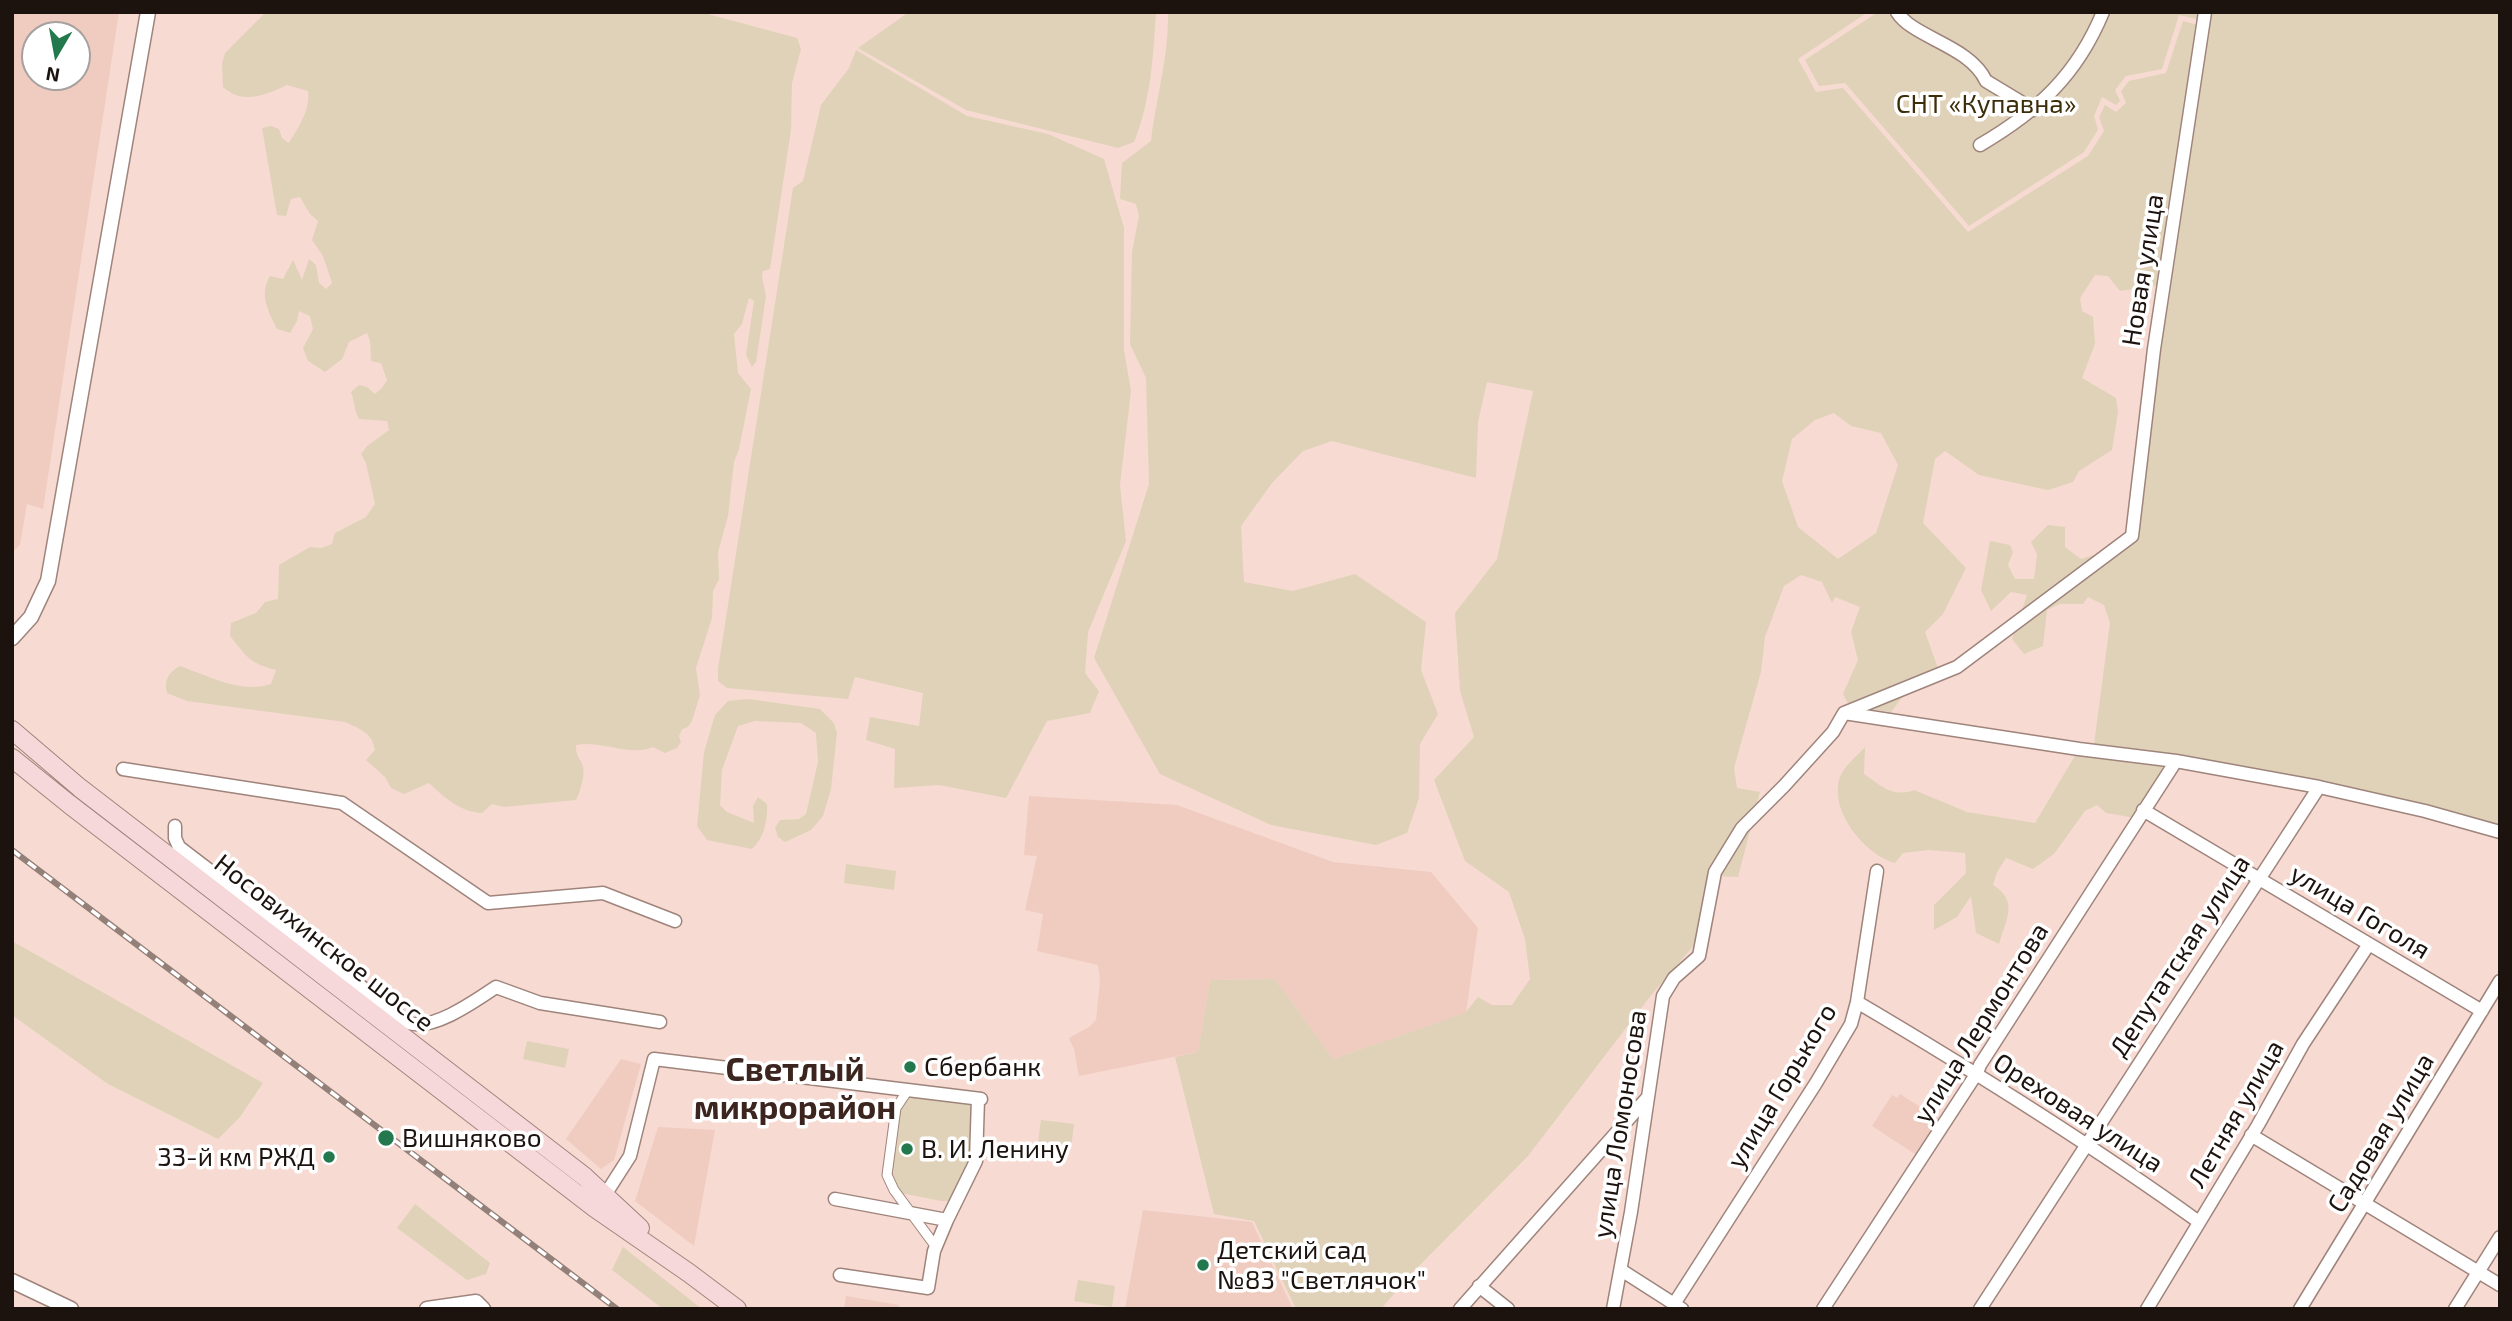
<!DOCTYPE html>
<meta charset="utf-8">
<style>
body{margin:0}
#map{position:relative;width:2512px;height:1321px;overflow:hidden;background:#f7dad1;font-family:"Exo 2",sans-serif}
canvas{display:block}
.frame{position:absolute;inset:0;border:14px solid #1c130f;pointer-events:none}
.north{position:absolute;left:21px;top:21px;width:70px;height:70px;box-sizing:border-box;background:#fff;border:2px solid #a4a19f;border-radius:50%;rotate:190deg;font-size:19px;font-weight:700;line-height:28px;text-align:center;color:#1c130f}
.north::after{content:'';display:block;margin:auto;width:24px;height:32px;background:#23794d;clip-path:polygon(50% 0,100% 100%,50% 72%,0 100%)}
</style>
<div id="map">
<canvas width="2512" height="1321"></canvas>
<div class="frame"></div>
<div class="north">N</div>
</div>
<script>
const ctx = document.querySelector('canvas').getContext('2d');
ctx.lineJoin = 'round';
function paint(path, color) { ctx.fillStyle = color; ctx.fill(path, 'evenodd'); }
function stroke(path, color, width, dash) { ctx.strokeStyle = color; ctx.lineWidth = width; ctx.lineCap = dash ? 'butt' : 'round'; ctx.setLineDash(dash || []); ctx.stroke(path); }
function label(font, color, halo, rows, align = 'center') {
  ctx.font = font + ' "Exo 2",sans-serif'; ctx.lineWidth = 7; ctx.setLineDash([]); ctx.textBaseline = 'middle'; ctx.strokeStyle = halo; ctx.fillStyle = color; for (const [text, x, y, turn = 0] of rows) {
    ctx.save(); ctx.translate(x, y); ctx.rotate((+turn || 0) * Math.PI / 180); ctx.textAlign = isNaN(turn) ? turn : align; if (halo) ctx.strokeText(text, 0, 0); ctx.fillText(text, 0, 0); ctx.restore();
  }
}
paint(new Path2D(`
 M12,12H119L43,509L27,504L20,545L12,552ZM35,35H77V77H35Z
 M1029,796L1177,805L1333,862L1431,872L1478,928L1466,1013L1333,1059L1275,979L1210,980L1198,1052L1079,1076L1074,1049L1069,1038L1089,1027L1096,1020L1100,981L1098,965L1037,951L1043,914L1025,910L1037,856L1024,855Z
 M621,1059L641,1064L614,1160L601,1169L566,1139Z
 M1900,1094L1941,1120L1918,1156L1872,1126L1892,1095L1897,1098Z
 M658,1127L715,1130L694,1246L635,1201Z
 M1143,1210L1252,1222L1293,1309H1125Z
 M846,1296L899,1305L898,1309H844Z`), '#f0ccc0');
paint(new Path2D(`
 M266,12H700L797,38L801,49L792,83L791,130L770,269L763,271L762,277L766,296L756,362L752,367L746,355L754,301L749,298L742,324L734,334L738,373L751,389L739,449L734,462L728,516L718,552L719,579L713,591L712,618L696,668L700,695L692,721L688,727L682,729L679,736L681,742L677,748L665,753L653,747C629,757 602,740 576,745C576,758 580,757 583,766C585,777 580,791 576,800L504,807L492,804L482,813C460,812 445,798 429,783L404,794L391,788L385,777L366,760L375,750C372,732 360,729 345,722L187,701L167,693C164,679 168,673 180,666C208,676 242,694 271,684L276,670C249,663 247,657 230,636L231,623L256,613L265,602L278,599L279,565L310,547L321,548L332,544L335,533L366,517L375,504L366,463L361,454L367,446L389,430L387,421L359,419C354,410 355,402 351,392L359,385L367,387L375,394L382,388L387,380L381,363L371,361L370,341L367,333L349,342L342,359L325,372L308,361L303,348L313,329L310,316L299,311L297,321L290,333L277,329C268,311 259,294 270,276L283,279L293,260L302,280L309,259L316,265L319,283L326,289L332,283L323,256L312,240L318,221L310,214L300,197L291,199L286,216L277,215L262,128L271,126L279,129L282,138L289,143C299,126 310,111 308,91L287,85C266,95 242,105 223,87L222,64L225,53Z
 M909,12H1156C1153,57 1151,100 1134,142L1118,148L966,110L858,48Z
 M1168,12H1868L1798,59L1816,92L1843,88L1968,232L2088,156L2104,131L2099,117L2105,105L2116,112L2126,103L2121,91L2129,81L2166,73L2183,21L2201,26L2162,285L2120,291L2108,276L2095,275L2080,298L2082,311L2093,317L2095,344L2082,378L2116,398L2118,412L2112,450L2079,471L2073,482L2048,490L1979,475L1945,451L1935,459L1923,523L1966,568L1943,614L1925,632L1938,668L1932,680L1907,691L1891,712L1850,707L1843,694L1858,660L1851,632L1860,607L1835,597L1832,603L1822,582L1801,575L1784,586L1765,637L1761,672L1734,768L1737,788L1760,792L1738,877L1720,876L1709,928L1652,994L1528,1156L1410,1275L1381,1309H1296L1254,1221L1214,1214L1175,1057L1198,1052L1210,980L1275,979L1333,1059L1465,1013L1478,997L1492,1005H1512L1530,979L1525,939L1509,892L1465,861L1434,780L1474,737L1460,691L1455,613L1497,559L1533,391L1487,382L1478,422L1476,478L1332,441L1303,451L1272,483L1241,526L1244,582L1293,591L1355,574L1426,622L1421,670L1438,714L1420,744L1419,798L1407,833L1376,845L1271,825L1160,774L1094,658L1149,484L1146,378L1130,344L1132,252L1139,216L1136,204L1120,199L1122,163L1151,141C1156,98 1169,56 1168,12ZM1834,413L1851,426L1881,433L1898,465L1876,533L1838,559L1798,527L1782,481L1792,439L1815,420Z
 M1878,12H2200L2197,19L2179,15L2162,69L2126,76L2115,90L2120,101L2116,105L2102,97L2094,116L2098,130L2084,152L1969,226L1845,83L1819,86L1805,60Z
 M2212,12H2500V834L2288,785L2182,766L2148,806L2142,819L2106,813L2097,805L2085,811L2054,854L2033,869L2006,858L1997,872L1993,885C2019,901 2006,919 1999,944L1976,933L1971,896L1957,917L1934,930V905L1966,873L1965,853L1929,850L1903,853L1895,863C1865,855 1828,810 1840,777C1843,767 1858,755 1865,747L1864,774C1882,786 1892,798 1914,790L1967,812L2035,823L2079,749L2094,744L2110,623L2104,605L2088,597L2083,604H2060L2047,610L2043,646L2024,654L2012,639L2027,595L2011,592L1991,611L1981,590L1990,541L2010,545L2013,552L2008,565L2015,579H2034L2037,554L2031,542L2048,525L2065,527V547L2081,559L2131,544L2145,435Z
 M856,50L967,116L1048,134L1104,159L1124,228V350L1131,391L1120,485L1126,541L1088,632L1085,673L1099,691L1090,713L1047,721L1006,798L939,785L894,788L895,749L866,740L870,717L919,726L923,693L855,677L848,699L727,688L718,681V669L793,188L803,181L821,105L849,68Z
 M748,699L820,709L834,723L837,733L831,789L823,816L811,830L785,842L778,837L775,828L780,820L799,819L806,814L818,762L816,733L801,723L755,721L738,726L722,770L720,805L727,812L754,823L753,806L758,797L767,804C768,820 764,838 752,849L707,840L697,826L704,752L715,715L728,701Z
 M846,864L896,871L894,890L844,883Z
 M12,941L263,1083L240,1117L218,1139L108,1084L12,1015Z
 M527,1041L569,1049L565,1068L523,1059Z
 M910,1093L972,1101L973,1145L955,1201H941L896,1192L889,1171L898,1110Z
 M1041,1120L1074,1124L1071,1148L1038,1144Z
 M415,1204L490,1263L486,1274L467,1280L397,1228Z
 M623,1247L702,1309H663L612,1270Z
 M1078,1280L1115,1286L1112,1307L1074,1301Z`), '#dfd2b8');
const pedestrian = new Path2D(`
 M908,1090L896,1108L887,1175L894,1190L936,1247`);
const minor = new Path2D(`
 M1897,12C1913,38 1969,45 1986,81L2034,110
 M1980,145C2038,111 2077,75 2103,12
 M1844,713L1957,667L2132,536L2154,349L2205,12
 M1844,713L2079,749L2176,761L2319,787
 M123,769L342,803L488,903L603,893L675,921
 M2143,810L2482,1011
 M175,826V838L179,847L409,1023C433,1031 475,1001 496,987L540,1003L660,1022
 M1857,1002C1974,1071 2089,1143 2199,1222
 M2251,1135L2500,1285
 M605,1195L630,1156L654,1059L981,1099
 M835,1199L947,1220L934,1251L928,1288L840,1275
 M947,1220L976,1161L978,1099
 M1621,1270L1682,1309
 M1479,1286L1508,1309
 M1674,1304L1816,1083L1851,1024L1857,1002L1877,871
 M1460,1309L1648,1097
 M1613,1309L1631,1212L1663,996L1674,978L1699,956L1715,872L1742,828L1784,786L1833,732L1844,713
 M1823,1309L1977,1073L1980,1065L2176,761
 M1980,1309L2319,787L2425,811L2500,832
 M2147,1309L2258,1125L2303,1044L2369,944
 M2300,1309L2500,981
 M2455,1309L2500,1237`);
const tertiary = new Path2D(`
 M12,638L31,617L48,581L148,12
 M12,1281L71,1309
 M427,1309L476,1302L483,1309`);
const secondary = new Path2D(`
 M12,730L80,788L585,1177L640,1228
 M12,758L69,804L595,1208L689,1273L737,1309`);
stroke(pedestrian, '#9f847c', 11);
stroke(minor, '#9f847c', 15);
stroke(tertiary, '#9f847c', 17);
stroke(secondary, '#9f847c', 20);
stroke(pedestrian, '#fff', 9);
stroke(minor, '#fff', 12);
stroke(tertiary, '#fff', 14);
stroke(secondary, '#f7d8da', 18);
const rail = new Path2D(`
 M12,850L617,1309`);
stroke(rail, '#938079', 6);
stroke(rail, '#fff', 3.5, [10]);
for (const [x, y, r, color] of [
 [910,1067,7,"#23794d"],
 [386,1138,9,"#23794d"],
 [907,1149,7,"#23794d"],
 [329,1157,7,"#23794d"],
 [1203,1265,7,"#23794d"]
]) { const dot = new Path2D(); dot.arc(x, y, r, 0, 2 * Math.PI); ctx.fillStyle = color; ctx.fill(dot); stroke(dot, '#fff', 2.5); }
label('26px', '#3d2e0a', '#fff', [
 ["СНТ «Купавна»",1986,104]
]);
label('26px', '#1c130f', '#fff', [
 ["Новая улица",2143,270,-81],
 ["улица Гоголя",2360,912,31],
 ["Носовихинское шоссе",324,943,38],
 ["Депутатская улица",2180,956,-57],
 ["улица Лермонтова",1981,1023,-58],
 ["улица Горького",1782,1086,-59],
 ["Ореховая улица",2078,1113,33],
 ["Летняя улица",2236,1114,-60],
 ["улица Ломоносова",1620,1124,-81],
 ["Садовая улица",2381,1133,-59]
]);
label('26px', '#1c130f', '#fff', [
 ["Сбербанк",924,1067],
 ["Вишняково",402,1138],
 ["В. И. Ленину",921,1149],
 ["33-й км РЖД",315,1157,"right"],
 ["Детский сад",1217,1250],
 ["№83 \"Светлячок\"",1217,1280]
], 'left');
label('bold 33px', '#3b251e', '#fff', [
 ["Светлый",795,1070],
 ["микрорайон",795,1108]
]);
</script>
